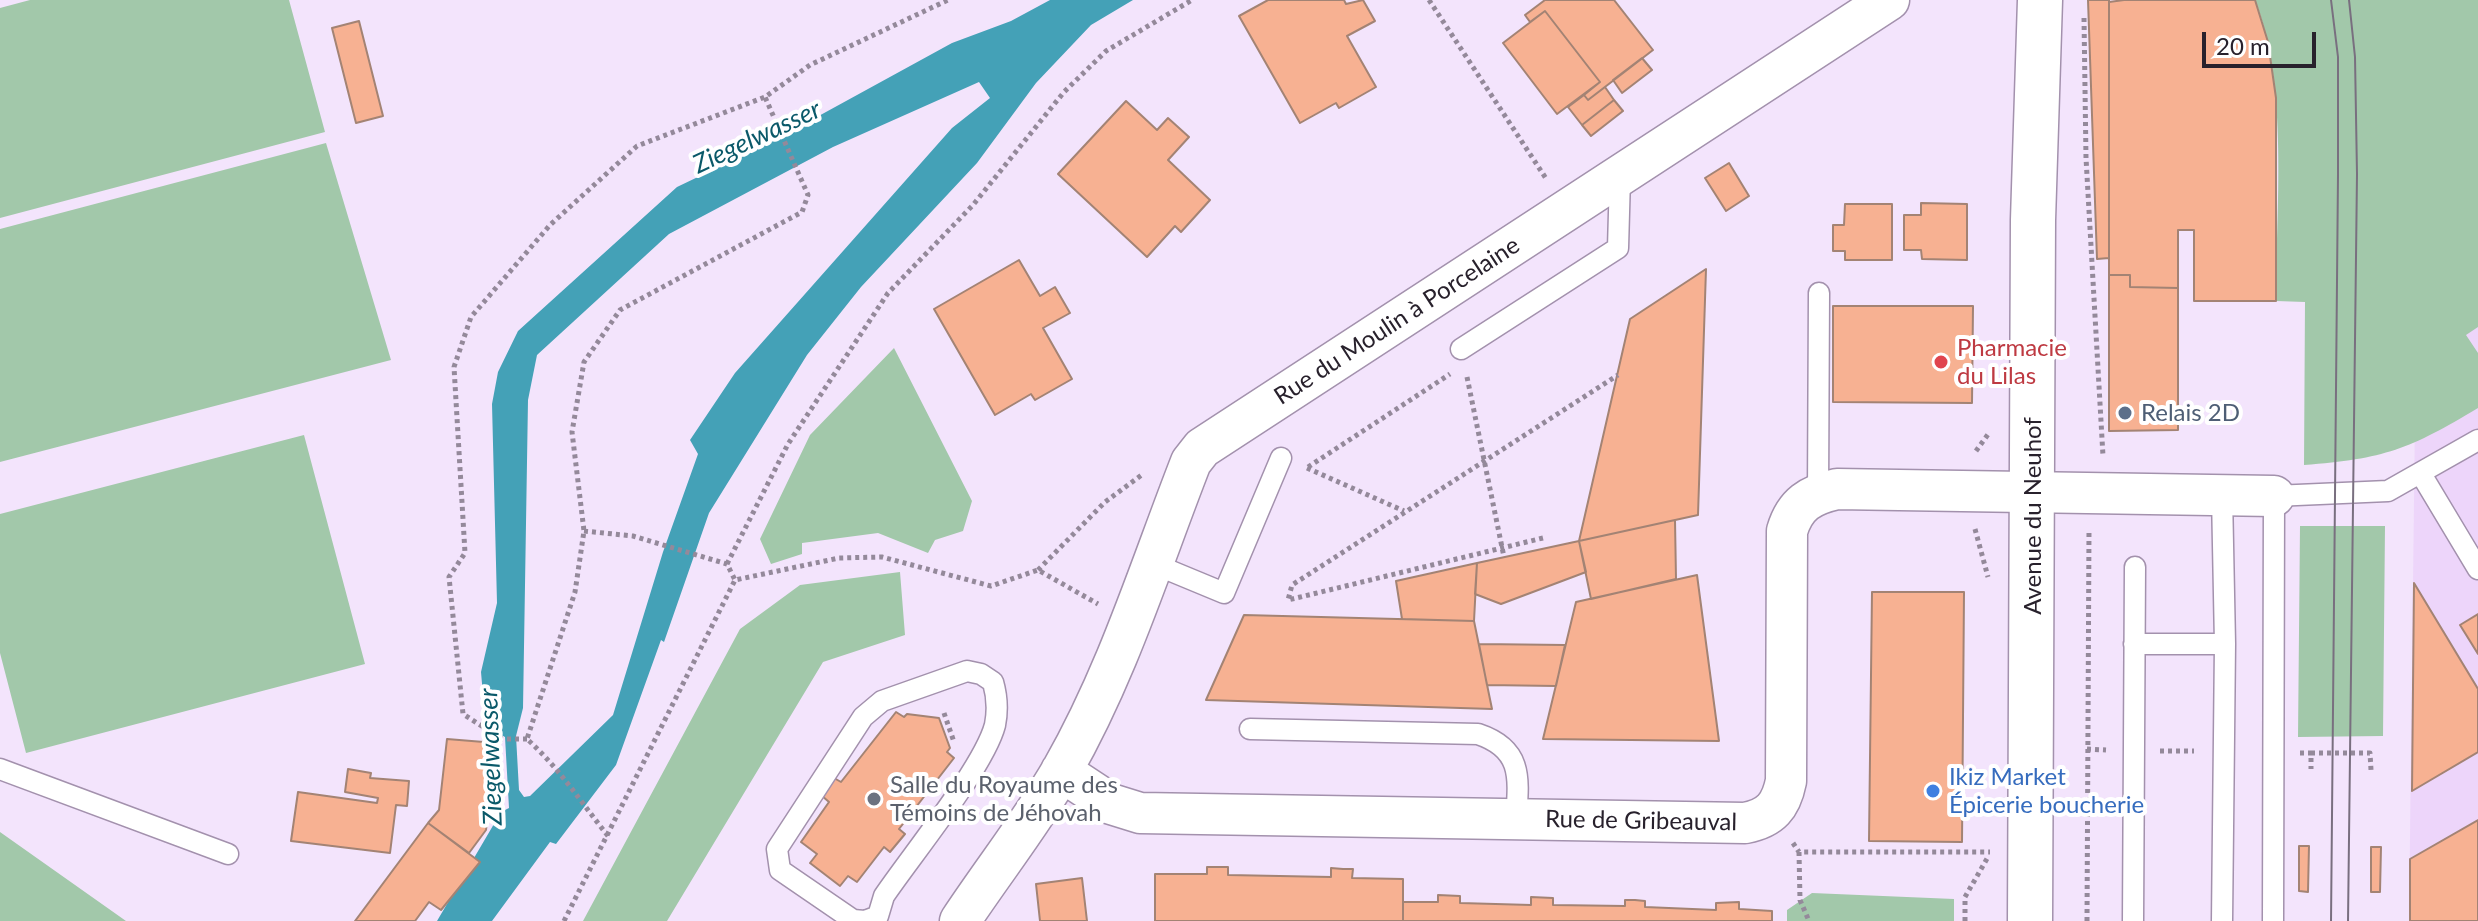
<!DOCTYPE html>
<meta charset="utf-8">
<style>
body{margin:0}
#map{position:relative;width:2478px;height:921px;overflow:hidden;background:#f3e4fc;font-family:Lato,sans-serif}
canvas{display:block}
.scale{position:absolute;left:2202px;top:32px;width:114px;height:36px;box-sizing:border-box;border:4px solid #28212c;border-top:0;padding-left:10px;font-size:24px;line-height:28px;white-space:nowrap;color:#28212c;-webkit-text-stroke:6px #fff;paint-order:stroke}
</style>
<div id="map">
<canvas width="2478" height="921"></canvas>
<div class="scale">20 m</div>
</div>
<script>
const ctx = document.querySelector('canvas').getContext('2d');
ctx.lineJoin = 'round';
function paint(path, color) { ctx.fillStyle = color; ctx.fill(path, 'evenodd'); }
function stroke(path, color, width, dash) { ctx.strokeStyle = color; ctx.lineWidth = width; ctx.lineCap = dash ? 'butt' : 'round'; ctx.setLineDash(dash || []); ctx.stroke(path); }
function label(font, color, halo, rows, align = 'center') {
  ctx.font = font + ' Lato,sans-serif'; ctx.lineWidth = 8; ctx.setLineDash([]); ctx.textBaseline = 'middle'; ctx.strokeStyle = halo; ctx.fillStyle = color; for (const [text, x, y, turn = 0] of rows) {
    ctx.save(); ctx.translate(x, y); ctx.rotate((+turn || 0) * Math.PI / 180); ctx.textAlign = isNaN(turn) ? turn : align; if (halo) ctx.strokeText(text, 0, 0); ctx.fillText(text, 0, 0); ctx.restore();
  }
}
paint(new Path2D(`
 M2478,239V921H2409L2415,416Z`), '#edd5fa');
paint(new Path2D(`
 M30,0H289L325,132L0,218V8Z
 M2255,0H2478V327L2466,335L2478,353V408C2410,449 2384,459 2304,465L2305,302L2276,301C2276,209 2289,86 2255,0Z
 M326,143L391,360L0,462V229Z
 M894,348L972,501L963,531L935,540L928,553L878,533L802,543V554L771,564L760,539L810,435Z
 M304,435L365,664L26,753L0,653V514Z
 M2300,526H2385L2383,736L2298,737Z
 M900,572L905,635L823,662L667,921H583L740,629L800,585Z
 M0,831V832L126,921H0Z
 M1812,893L1954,899V921H1787V910Z`), '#a2c8aa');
paint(new Path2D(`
 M1050,0H1133L1091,25L1036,83L977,163L861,287L807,355L709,513L664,642L661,640L616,765L556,844L550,842L492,921H437L501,812L509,808L505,737L492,730L485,718L481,672L497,603L492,404L498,372L518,331L677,187L773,141L952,43L1011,21ZM979,82L990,98L952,128L735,373L690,440L698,454L663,552L613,715L530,796L524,797L519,790L516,736L523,708L528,400L537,355L669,234L833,147Z`), '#44a1b7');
const building = new Path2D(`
 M1268,0H1344L1346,4L1363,0L1375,21L1347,36L1376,87L1339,108L1336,103L1300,123L1239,16Z
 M1545,0H1614L1653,50L1588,100L1584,95L1600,82L1545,11L1530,22L1525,15Z
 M2088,0H2109V258L2097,259Z
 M2124,0H2255L2268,42L2276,98V301H2194V230H2178V288L2130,287V275H2109V2Z
 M1545,11L1600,82L1557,114L1503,43Z
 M359,21L383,116L356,123L332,28Z
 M1642,58L1652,70L1622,93L1613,80Z
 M1605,87L1614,100L1582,125L1568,107L1584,95L1588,100Z
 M1614,100L1623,111L1591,136L1582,125Z
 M1126,101L1157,130L1168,118L1189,137L1168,160L1210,200L1181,232L1175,226L1147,257L1058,174Z
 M1729,163L1749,196L1726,211L1705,178Z
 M1921,203L1967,204V260L1922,259L1921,250H1904V215H1921Z
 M1845,204H1892V260H1845V251H1833V225H1844Z
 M1019,260L1040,296L1055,287L1070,313L1043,328L1072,379L1035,400L1031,394L995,415L934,309Z
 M1706,269L1698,515L1579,541L1630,319Z
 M2109,275H2130V287L2178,288V430L2109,431Z
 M1833,306H1973L1972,403L1833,402Z
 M1675,520L1676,579L1591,599L1579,541Z
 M1579,541L1586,572L1501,604L1475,594L1477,563Z
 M1477,563L1474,621L1402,619L1396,581Z
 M1697,575L1719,741L1543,739L1576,602Z
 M2414,583L2478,689V752L2412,791Z
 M1872,592H1964L1962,842L1869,841Z
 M2478,614V654L2460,625Z
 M1244,615L1474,621L1492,709L1206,700Z
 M1479,644L1565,645L1556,686L1487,685Z
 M896,712L904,717L907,714L939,718L950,748L947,752L954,758L899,829L905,834L890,852L884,847L857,882L848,876L840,886L810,863L817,854L801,842L829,802L821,795L834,778L841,782Z
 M447,739L496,743L486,830L469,853L428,823L439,810Z
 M348,769L371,773L370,778L409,781L407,806L396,805L390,853L291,841L298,792L377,803L378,798L345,792Z
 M2478,820V921H2410V859Z
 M428,823L480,862L441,910L429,902L415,921H355Z
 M2299,846H2309L2308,892L2299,891Z
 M2371,847H2381L2380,892H2371Z
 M1207,867H1228V875L1331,877V868L1343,869H1353L1352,878L1403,879V921H1155V874H1207Z
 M1082,878L1087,921H1040L1036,884Z
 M1438,895L1460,896V903L1531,905V897L1553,898V905L1625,906V900H1635L1645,901V907L1716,910V903L1739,902V909L1772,911V921H1403V902H1438Z`);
paint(building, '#f7b192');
stroke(building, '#a38374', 2);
const service = new Path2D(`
 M1461,349L1618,248L1620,177
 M2421,474L2478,569
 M1818,493L1819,293
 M1154,564L1224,593L1281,458
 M2134,644H2225
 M967,671L981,674L993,682C997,696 998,710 995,725C984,767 911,856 884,896L878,916L865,921L853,920L780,870L777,849L863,717L882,701Z
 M1250,729L1478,734C1523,749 1519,778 1516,819
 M0,769L228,854
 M2133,921L2135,567
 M2222,921L2225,644L2222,495
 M2273,921L2274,496L2388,491L2478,440`);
const minor = new Path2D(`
 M1061,771L1111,804L1140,813L1745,823C1771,818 1781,806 1786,781L1787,531C1795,504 1810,495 1837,489L2274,496
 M960,921C993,871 1032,822 1062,770C1118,672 1150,567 1191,462L1202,448L1889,0`);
const tertiary = new Path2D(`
 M2030,921L2033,220L2040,0`);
stroke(service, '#a391ad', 23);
stroke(minor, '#a391ad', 43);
stroke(tertiary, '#a391ad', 47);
stroke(new Path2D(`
 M1429,0L1547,180
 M2084,18L2086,158L2103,456
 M1467,377L1504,557
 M1976,451L1989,433
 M1308,467L1450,374
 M1307,468L1404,511
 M1975,529L1988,577
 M584,531L633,536L727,564L735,580
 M1543,538L1288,600L1292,585L1618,375
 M727,564L788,444L888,293L973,205L1064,92L1106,51L1192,0
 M1038,570L1105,502L1143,474
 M944,713L954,742
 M527,739H502L463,714L449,577L465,553L454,367L471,317L550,225L637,146L765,97L810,65L948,0
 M2087,749L2106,750
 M2160,751H2194
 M2300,753H2311V769
 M2311,753H2370L2371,770
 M608,836C581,802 559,768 527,739L575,592L584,531L572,432L584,362L620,310L802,212L808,195L765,97
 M1793,843L1799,852H1990
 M1799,852L1800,900L1809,921
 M564,921L735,580L839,558L882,557L991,586L1038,570L1098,604
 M1965,921V897L1988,857
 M2087,921L2089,530`), '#94899a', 5, [4, 4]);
stroke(service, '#fff', 20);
stroke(minor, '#fff', 40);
stroke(tertiary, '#fff', 44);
stroke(new Path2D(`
 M2331,921L2338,175V57L2331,0
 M2348,921L2357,174L2355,57L2349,0`), '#796f7f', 2);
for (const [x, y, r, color] of [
 [1941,362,8,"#e0444e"],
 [2125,413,8,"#5c6f8a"],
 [1933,791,8,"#3f7fe0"],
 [874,799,8,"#6b7280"]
]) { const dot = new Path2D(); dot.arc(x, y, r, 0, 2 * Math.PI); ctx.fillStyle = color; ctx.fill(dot); stroke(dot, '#fff', 3); }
label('24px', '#28212c', '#fff', [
 ["Rue du Moulin à Porcelaine",1397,321,-33],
 ["Avenue du Neuhof",2033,516,-90],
 ["Rue de Gribeauval",1641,821,1]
]);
label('24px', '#be3a42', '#fff', [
 ["Pharmacie",1957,348],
 ["du Lilas",1957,376]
], 'left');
label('24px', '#4e5e75', '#fff', [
 ["Relais 2D",2141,413]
], 'left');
label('24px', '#366cbe', '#fff', [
 ["Ikiz Market",1949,777],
 ["Épicerie boucherie",1949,805]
], 'left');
label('24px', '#5b616d', '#fff', [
 ["Salle du Royaume des",890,785],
 ["Témoins de Jéhovah",890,813]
], 'left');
label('italic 26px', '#0a5969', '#fff', [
 ["Ziegelwasser",757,137,-25],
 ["Ziegelwasser",491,757,-92]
]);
</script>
